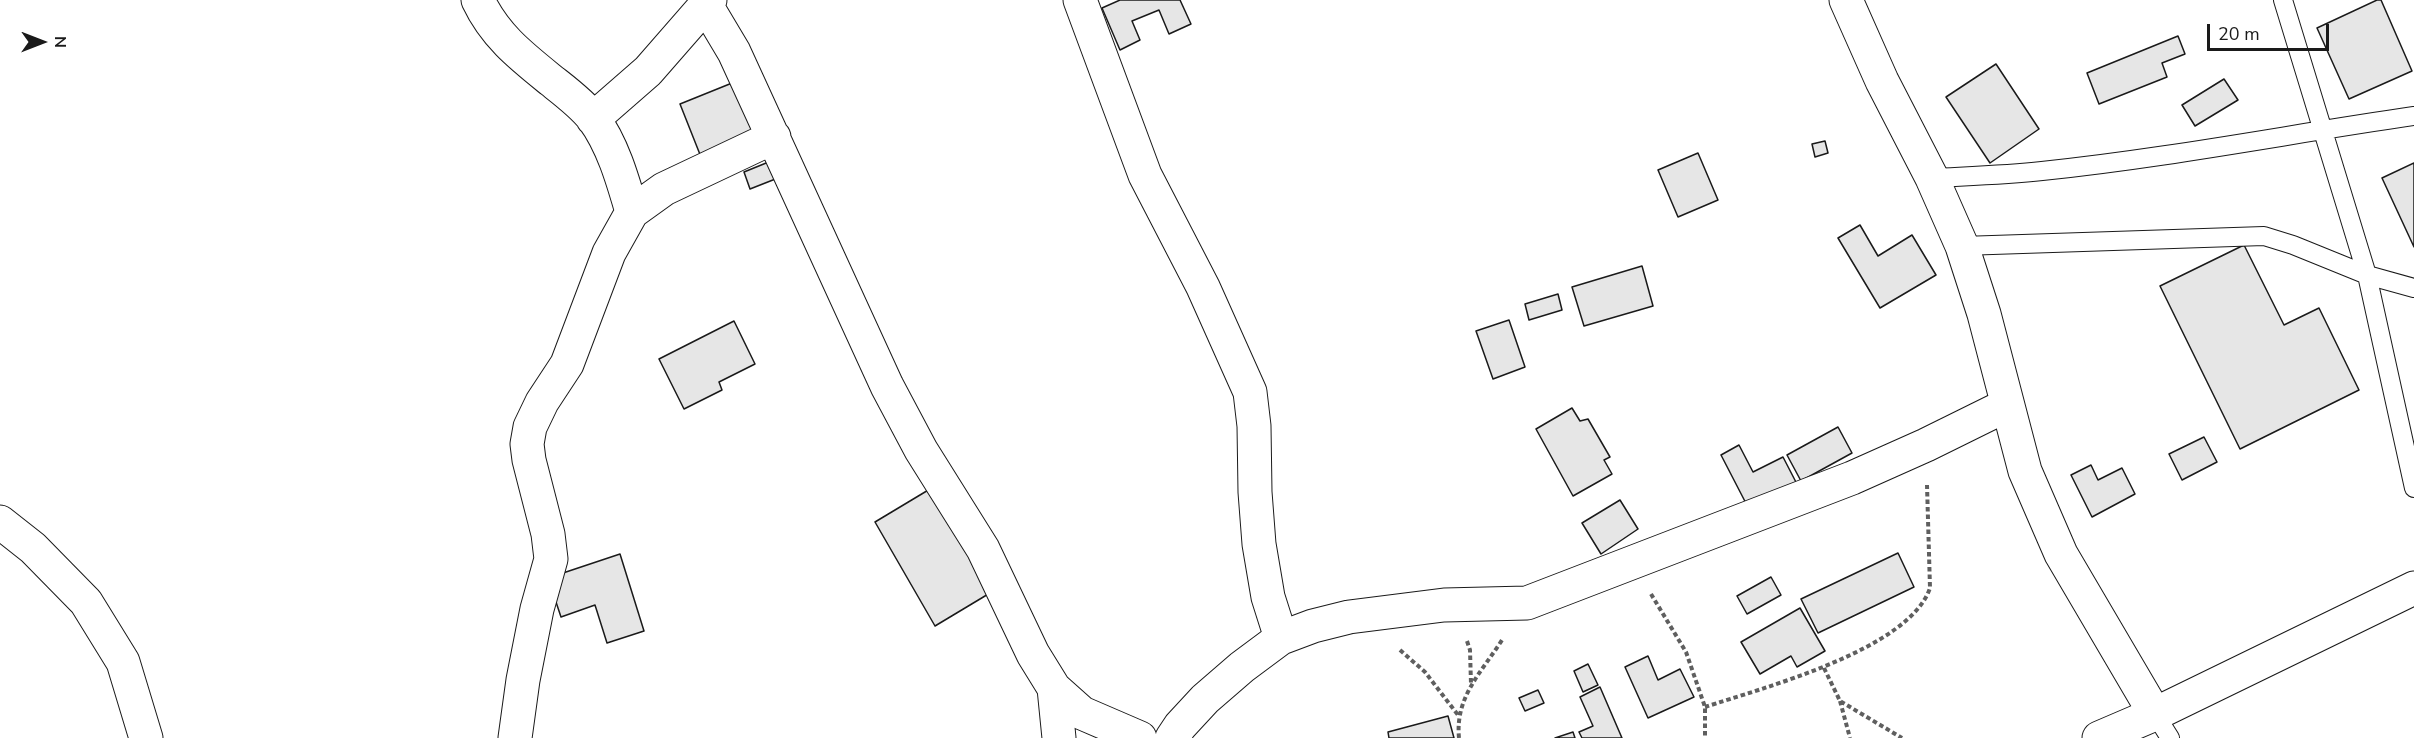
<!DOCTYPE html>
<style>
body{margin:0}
#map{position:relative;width:2414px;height:738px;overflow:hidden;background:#fff;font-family:"Nunito Sans",sans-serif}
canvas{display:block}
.north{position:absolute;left:12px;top:12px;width:60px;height:60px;-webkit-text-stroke:4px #fff;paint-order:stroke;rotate:90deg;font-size:16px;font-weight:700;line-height:24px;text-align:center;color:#1a1a1a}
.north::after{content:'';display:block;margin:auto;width:21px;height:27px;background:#1a1a1a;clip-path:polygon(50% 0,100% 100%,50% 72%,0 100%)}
.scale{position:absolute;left:2207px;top:24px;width:122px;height:27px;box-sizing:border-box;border:3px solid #1a1a1a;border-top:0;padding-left:8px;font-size:18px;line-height:21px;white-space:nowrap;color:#1a1a1a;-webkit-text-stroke:4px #fff;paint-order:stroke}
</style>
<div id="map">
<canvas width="2414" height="738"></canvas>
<div class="north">N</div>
<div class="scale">20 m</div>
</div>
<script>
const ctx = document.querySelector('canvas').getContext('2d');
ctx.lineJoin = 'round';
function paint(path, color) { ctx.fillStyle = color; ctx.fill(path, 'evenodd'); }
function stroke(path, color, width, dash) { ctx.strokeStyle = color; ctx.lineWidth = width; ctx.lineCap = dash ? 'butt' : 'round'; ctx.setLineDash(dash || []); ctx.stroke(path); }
const building = new Path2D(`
 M1120,0H1180L1191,24L1169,34L1159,10L1132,21L1140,40L1120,50L1102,8Z
 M2377,0H2381L2412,71L2349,99L2317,28Z
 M2178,36L2185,54L2162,63L2167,77L2099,104L2087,73Z
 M1996,64L2039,129L1990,163L1946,97Z
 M742,79L763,130L701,157L680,104Z
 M2224,79L2238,100L2195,126L2182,105Z
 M1825,141L1828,153L1815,157L1812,144Z
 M1698,153L1718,200L1678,217L1658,170Z
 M776,159L783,176L750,189L744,172Z
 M2414,163V247L2382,178Z
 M1860,225L1878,256L1912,235L1936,275L1880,308L1838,238Z
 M2244,245L2284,325L2319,308L2359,390L2240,449L2160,286Z
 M1642,266L1653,306L1584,326L1572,287Z
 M1558,294L1562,310L1529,320L1525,304Z
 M1509,320L1525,367L1493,379L1476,331Z
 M734,321L755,364L719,382L722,390L684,409L659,359Z
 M1572,408L1580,421L1588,419L1610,457L1604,460L1612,474L1573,496L1536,429Z
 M1838,427L1852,453L1801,481L1787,455Z
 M2204,437L2217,462L2182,480L2169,454Z
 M1739,445L1753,472L1783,457L1799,488L1751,513L1721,455Z
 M2091,465L2098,480L2122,468L2135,494L2092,517L2071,475Z
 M935,486L995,590L935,626L875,522Z
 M1620,500L1638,529L1601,554L1582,523Z
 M1898,553L1914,587L1818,633L1801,599Z
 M620,554L644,631L607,643L595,605L561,617L548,578Z
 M1771,577L1781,595L1747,614L1737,596Z
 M1800,608L1825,651L1797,667L1791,656L1760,674L1741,642Z
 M1648,656L1658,680L1680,669L1694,697L1648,718L1625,667Z
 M1588,664L1598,685L1583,692L1574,671Z
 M1600,687L1622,738H1582L1579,732L1593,726L1580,697Z
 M1538,690L1544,703L1525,711L1519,698Z
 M1448,716L1454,738H1389L1388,732Z
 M1573,732L1575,738H1555Z`);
paint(building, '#e6e6e6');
stroke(building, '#1a1a1a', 1.5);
const lane = new Path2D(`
 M2283,0L2367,275L2414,488
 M1932,178C1969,176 2006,175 2042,171C2167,158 2290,134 2414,116
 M1962,246L2264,236L2293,245L2367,275L2414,288
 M2155,714L2170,738`);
const street = new Path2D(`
 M478,0C495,36 521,56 552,81C566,92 582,104 593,118C613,145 623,181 632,212
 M1080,0L1145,175L1203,287L1250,392L1254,426L1255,492L1259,544L1268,597L1281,638
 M1846,0L1882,81L1932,178L1962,246L1984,314L2025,471L2061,554L2155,714
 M706,5L734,52L887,386L921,450L983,549L1033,654L1054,688L1082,713L1140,738
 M593,119L648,71L710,0
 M0,522L33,548L86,602L123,662L146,738
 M1054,688L1059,738
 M515,738L523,680L537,609L551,559L548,534L529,460L527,444L530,427L542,402L567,364L609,253L632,212L664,189L774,137
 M1172,738L1180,726L1205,699L1242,667L1281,638L1313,626L1349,617L1444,605L1527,603L1852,478L1926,445L2007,405`);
const highway = new Path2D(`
 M2099,738L2155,714L2414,588`);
stroke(lane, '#1a1a1a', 20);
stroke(street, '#1a1a1a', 35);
stroke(highway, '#1a1a1a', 35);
stroke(new Path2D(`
 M1651,594L1686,652L1705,707V738
 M1467,641L1470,650L1471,684
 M1400,650L1425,672L1458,715
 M1824,668L1840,701L1902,738
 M1840,701L1850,738
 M1705,707C1762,688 1909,650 1930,588L1927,485
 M1459,738C1455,697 1481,673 1502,640`), '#5f5f5f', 4, [4.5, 3]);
stroke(lane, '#fff', 18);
stroke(street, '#fff', 33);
stroke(highway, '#fff', 33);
</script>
